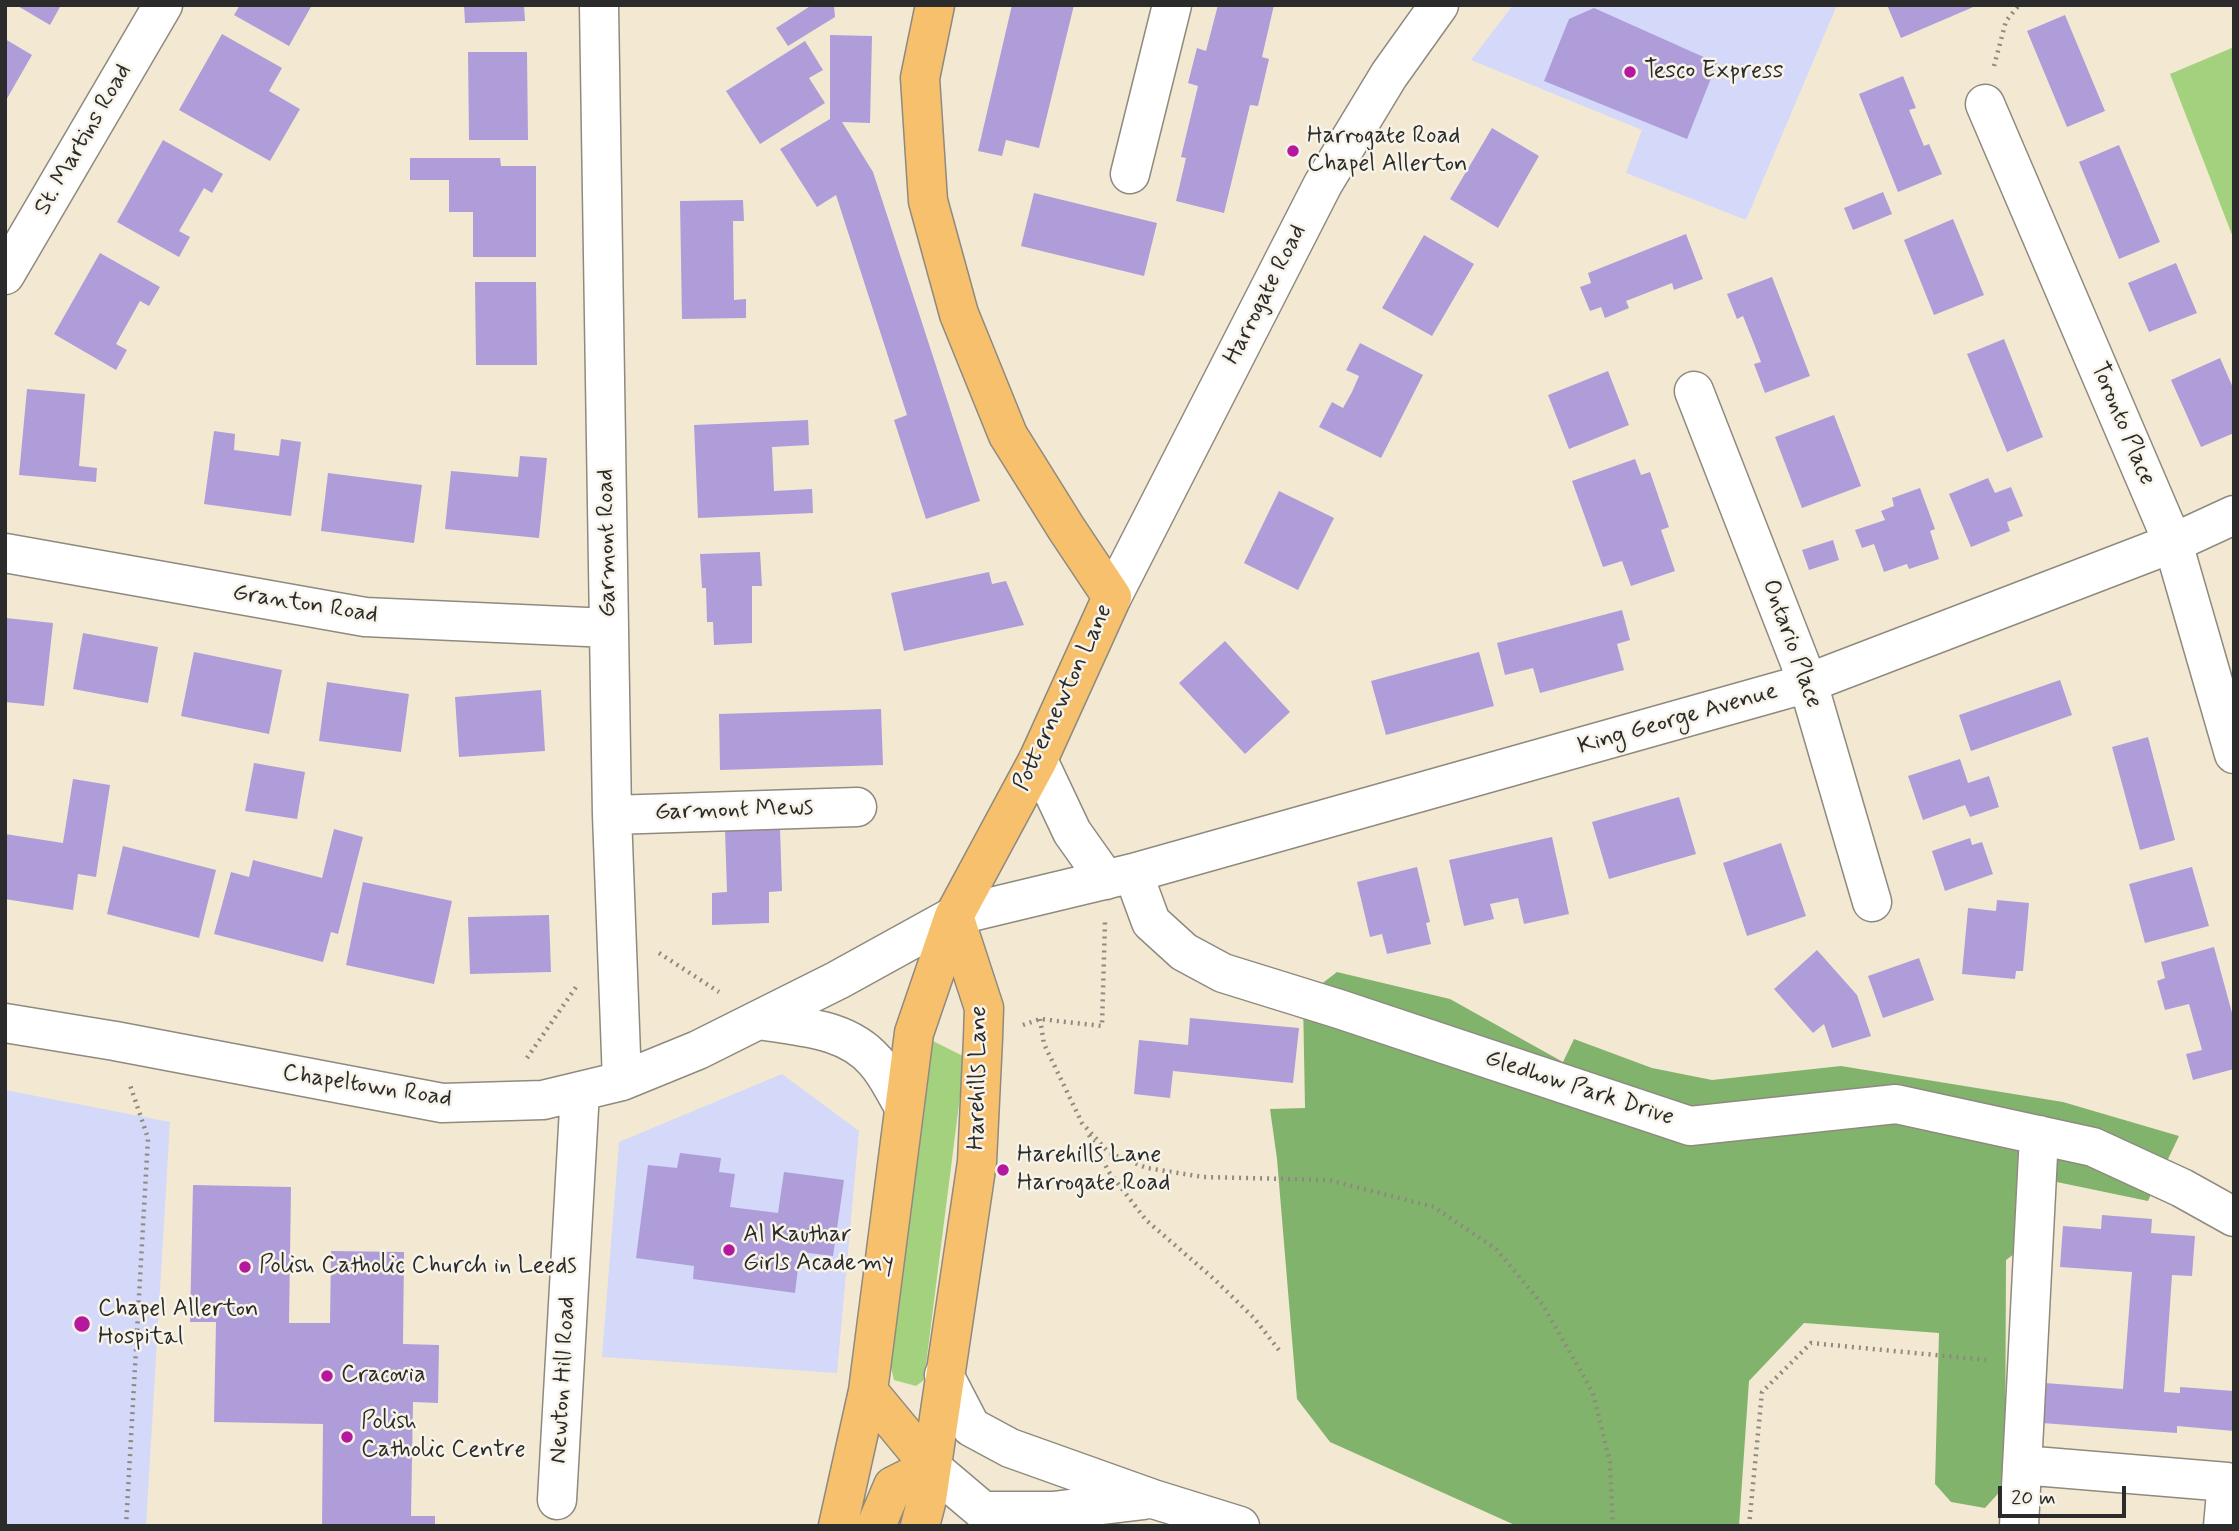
<!DOCTYPE html>
<style>
body{margin:0}
#map{position:relative;width:2239px;height:1531px;overflow:hidden;background:#f3e9d3;font-family:Mynerve,sans-serif}
canvas{display:block}
.frame{position:absolute;inset:0;border:7px solid #2b2b2b;pointer-events:none}
.scale{position:absolute;left:1998px;top:1486px;width:128px;height:32px;box-sizing:border-box;border:4px solid #2b2b2b;border-top:0;padding-left:9px;font-size:21px;line-height:24px;white-space:nowrap;color:#2b2b2b;-webkit-text-stroke:5px #f7f3e8;paint-order:stroke}
</style>
<div id="map">
<canvas width="2239" height="1531"></canvas>
<div class="frame"></div>
<div class="scale">20 m</div>
</div>
<script>
const ctx = document.querySelector('canvas').getContext('2d');
ctx.lineJoin = 'round';
function paint(path, color) { ctx.fillStyle = color; ctx.fill(path, 'evenodd'); }
function stroke(path, color, width, dash) { ctx.strokeStyle = color; ctx.lineWidth = width; ctx.lineCap = dash ? 'butt' : 'round'; ctx.setLineDash(dash || []); ctx.stroke(path); }
function label(font, color, halo, rows, align = 'center') {
  ctx.font = font + ' Mynerve,sans-serif'; ctx.lineWidth = 5; ctx.setLineDash([]); ctx.textBaseline = 'middle'; ctx.strokeStyle = halo; ctx.fillStyle = color; for (const [text, x, y, turn = 0] of rows) {
    ctx.save(); ctx.translate(x, y); ctx.rotate((+turn || 0) * Math.PI / 180); ctx.textAlign = isNaN(turn) ? turn : align; if (halo) ctx.strokeText(text, 0, 0); ctx.fillText(text, 0, 0); ctx.restore();
  }
}
paint(new Path2D(`
 M1513,5H1837L1746,220L1626,173L1642,130L1471,60Z
 M782,1074L859,1131L837,1373L602,1357L619,1142Z
 M5,1090L170,1122L146,1526H5Z`), '#d4d8f9');
paint(new Path2D(`
 M2234,47V240L2170,74Z
 M933,1041L965,1057L924,1380L916,1386L894,1380L891,1368Z`), '#a3d17e');
paint(new Path2D(`
 M1337,972L1450,999L1563,1062L1574,1039L1652,1068L1712,1080L1841,1066L2063,1102L2179,1136L2148,1201L2028,1176L2018,1251L2006,1260L2005,1486L1985,1508L1951,1502L1935,1484L1939,1333L1804,1323L1749,1381L1739,1526H1517L1330,1442L1297,1399L1277,1159L1270,1109L1305,1108L1303,998Z`), '#82b36d');
paint(new Path2D(`
 M16,5H61L50,25Z
 M240,5H312L289,46L234,15Z
 M464,5H524L525,21L465,23Z
 M812,5H834L835,17L788,46L776,28Z
 M1012,5H1074L1039,148L1006,140L1002,156L978,151Z
 M1218,5H1274L1262,57L1269,59L1258,106L1250,105L1224,213L1176,201L1186,158L1181,157L1198,86L1188,83L1197,48L1206,51Z
 M1887,5H1978L1901,38Z
 M1594,8L1717,63L1687,139L1544,81L1569,19Z
 M2065,15L2105,111L2067,127L2027,31Z
 M222,34L282,68L269,91L300,109L270,161L179,110Z
 M830,35L872,36L870,123L842,122L873,172L980,501L926,519L894,420L907,415L836,195L817,207L780,149L830,119Z
 M5,39L32,55L5,102Z
 M805,41L823,70L809,78L825,103L760,144L726,91Z
 M468,52H527L528,140H469Z
 M1903,76L1916,108L1909,110L1924,146L1929,144L1942,174L1898,192L1859,94Z
 M1492,128L1539,156L1498,228L1450,199Z
 M163,140L223,174L212,193L204,188L179,231L190,237L179,257L117,222Z
 M2119,145L2160,242L2119,259L2079,162Z
 M410,158H500L501,166H536V257H473V212H449V180H410Z
 M1883,192L1892,214L1853,230L1844,208Z
 M1034,193L1157,223L1144,276L1021,246Z
 M743,200L744,221H733L734,300L746,299V318L682,319L680,201Z
 M1953,219L1984,295L1934,315L1904,240Z
 M1686,234L1703,279L1674,290L1672,283L1626,301L1629,308L1605,318L1601,307L1590,311L1580,287L1591,283L1588,273Z
 M1424,235L1474,264L1432,336L1382,308Z
 M100,253L160,287L149,306L140,301L116,344L127,350L116,370L54,334Z
 M2176,263L2197,313L2149,332L2128,283Z
 M1772,277L1810,376L1765,393L1754,364L1761,362L1753,341L1743,316L1737,319L1727,294Z
 M475,282H536L537,365H476Z
 M2004,339L2043,437L2007,452L1967,354Z
 M1360,343L1423,375L1381,458L1319,427L1332,402L1343,408L1352,392L1359,376L1346,370Z
 M2220,358L2234,390V433L2201,447L2171,380Z
 M1608,371L1629,425L1569,449L1548,395Z
 M27,389L85,394L79,466L97,468L96,482L19,475Z
 M1834,415L1861,486L1802,508L1775,437Z
 M808,420L809,445L772,447L774,491L812,489L813,513L698,518L694,425Z
 M214,431L235,434L234,450L279,456L281,439L301,442L291,516L204,504Z
 M520,456L547,458L539,538L445,529L451,471L518,477Z
 M1635,459L1641,475L1650,472L1669,527L1661,530L1675,571L1631,586L1622,561L1603,567L1572,481Z
 M328,473L422,485L414,543L321,531Z
 M1988,478L1995,493L2011,487L2023,516L2007,522L2010,531L1971,547L1949,494Z
 M1920,488L1935,529L1930,531L1939,559L1909,569L1907,564L1884,572L1874,544L1862,548L1855,530L1885,520L1881,511L1894,506L1892,498Z
 M1279,491L1334,518L1298,590L1244,563Z
 M1833,540L1839,560L1809,570L1802,550Z
 M760,552L762,586H752V643L714,645L713,622H707L706,588H702L700,554Z
 M989,572L992,584L1006,581L1024,625L904,651L891,593Z
 M1622,610L1630,640L1617,644L1624,670L1540,693L1533,668L1505,675L1497,643Z
 M6,618L53,623L44,706L5,702Z
 M83,633L158,647L148,703L73,689Z
 M1225,641L1290,712L1245,754L1179,683Z
 M194,652L282,670L269,734L181,716Z
 M1479,652L1494,706L1386,735L1371,681Z
 M2060,680L2072,715L1971,751L1959,715Z
 M327,682L409,694L401,752L319,741Z
 M541,690L545,751L459,757L455,697Z
 M881,709L883,765L720,770L719,714Z
 M2148,737L2175,840L2140,850L2112,747Z
 M1960,759L1968,783L1989,776L1999,807L1970,817L1965,805L1923,820L1908,776Z
 M254,763L305,772L297,819L245,811Z
 M73,779L110,785L96,877L78,874L73,910L5,899V834L63,843Z
 M1679,797L1696,854L1609,879L1592,822Z
 M780,828L782,891L769,892V923L712,925V893L727,892L725,829Z
 M334,829L363,837L338,934L331,932L323,962L214,934L231,872L249,877L253,860L322,878Z
 M1552,837L1569,914L1524,924L1518,898L1490,904L1494,919L1464,926L1449,860Z
 M1970,838L1972,845L1982,842L1993,874L1945,891L1932,851Z
 M1781,843L1806,916L1747,936L1723,863Z
 M123,846L216,870L199,938L107,914Z
 M1417,867L1430,922L1426,923L1431,944L1387,954L1382,934L1370,937L1357,882Z
 M2192,867L2209,926L2145,943L2129,884Z
 M363,882L452,901L434,984L346,965Z
 M1997,900L2029,903L2023,971H2016L2015,979L1962,974L1968,908L1996,911Z
 M549,915L551,972L470,974L468,917Z
 M2214,947L2234,1020V1069L2193,1080L2186,1054L2202,1050L2189,1004L2165,1010L2157,981L2165,978L2161,962Z
 M1817,950L1857,995L1871,1036L1832,1048L1824,1024L1813,1033L1774,989Z
 M1919,958L1934,1000L1883,1018L1868,976Z
 M1190,1018L1299,1028L1293,1083L1173,1071L1170,1098L1134,1094L1139,1040L1188,1045Z
 M680,1153L721,1158L719,1172L735,1174L730,1207L778,1213L784,1172L844,1180L833,1256L800,1252L795,1293L693,1279L694,1266L636,1258L648,1165L677,1168Z
 M193,1185L291,1187L289,1323H330L331,1251L404,1252L403,1344L439,1345L438,1403L413,1402L411,1516H435V1526H322L323,1424L214,1422L216,1322H190Z
 M2102,1215L2152,1219L2151,1233L2195,1236L2192,1276L2172,1275L2164,1392L2180,1393V1387L2234,1391V1431L2177,1426V1433L2042,1423L2045,1383L2123,1389L2132,1272L2060,1267L2063,1226L2101,1229Z`), '#ae9dd9');
const minor = new Path2D(`
 M599,5L612,815L622,1081
 M1985,104L2173,543L2234,754
 M1130,174L1172,5
 M5,275L163,5
 M1694,391L1808,683L1872,902
 M5,553L365,617L609,628
 M1112,597L1323,184L1389,75L1439,5
 M1038,760L1072,832L1106,880
 M612,815L857,807
 M1133,873L1151,922L1184,952L1223,973L1339,1009L1690,1126L1896,1104L2093,1147L2182,1188L2234,1217
 M760,1020C800,1027 847,1028 875,1061C887,1074 895,1092 904,1107
 M5,1023L115,1041L442,1103L543,1100L622,1081L698,1050L838,980L954,916L1133,873L1808,683L2173,543L2234,515
 M944,1375L971,1427L1010,1448L1153,1499L1240,1526
 M2022,1465L2227,1482L2223,1526
 M931,1467L983,1511H1053L1144,1500
 M557,1500L580,1091
 M2019,1526L2039,1135`);
const major = new Path2D(`
 M868,1391L931,1467
 M838,1526L868,1391L914,1033L954,916L1038,760L1112,597L1066,528L1008,435L959,314L928,201L920,78L935,5
 M876,1526L893,1486L931,1467
 M920,1526L927,1499L977,1162L983,1038L984,1008L954,916`);
stroke(minor, '#8f8a7f', 41);
stroke(major, '#8f8a7f', 41);
stroke(new Path2D(`
 M1994,66L2006,21L2019,5
 M659,953L719,992
 M1040,1019L1044,1044L1082,1123L1109,1153L1147,1168L1203,1177L1329,1180L1434,1207L1496,1249L1543,1305L1593,1393L1610,1462L1613,1526
 M1023,1025L1040,1019L1102,1026L1105,922
 M527,1058L576,987
 M1089,1135L1109,1172L1146,1220L1214,1279L1254,1318L1279,1350
 M126,1526L148,1138L130,1085
 M1749,1526L1762,1392L1811,1343L1987,1360`), '#8f8a7f', 4.5, [2, 5]);
stroke(minor, '#fff', 38);
stroke(major, '#f7c06c', 38);
for (const [x, y, r, color] of [
 [1630,72,7,"#b5179e"],
 [1293,151,7,"#b5179e"],
 [1003,1170,7,"#b5179e"],
 [729,1250,7,"#b5179e"],
 [245,1267,7,"#b5179e"],
 [82,1324,9,"#b5179e"],
 [327,1376,7,"#b5179e"],
 [347,1437,7,"#b5179e"]
]) { const dot = new Path2D(); dot.arc(x, y, r, 0, 2 * Math.PI); ctx.fillStyle = color; ctx.fill(dot); stroke(dot, '#f7f3e8', 2.5); }
label('24px', '#2b2b2b', '#f7f3e8', [
 ["Tesco Express",1644,72],
 ["Harrogate Road",1307,137],
 ["Chapel Allerton",1307,165],
 ["Harehills Lane",1017,1156],
 ["Harrogate Road",1017,1184],
 ["Al Kauthar",743,1236],
 ["Girls Academy",743,1264],
 ["Polish Catholic Church in Leeds",259,1267],
 ["Chapel Allerton",98,1310],
 ["Hospital",98,1338],
 ["Cracovia",341,1376],
 ["Polish",361,1423],
 ["Catholic Centre",361,1451]
], 'left');
label('24px', '#2b2b2b', '#f7f3e8', [
 ["St. Martins Road",84,140,-60],
 ["Harrogate Road",1266,295,-63],
 ["Toronto Place",2122,424,67],
 ["Garmont Road",608,543,-91],
 ["Granton Road",305,605,9],
 ["Ontario Place",1791,644,70],
 ["Potternewton Lane",1064,698,-65],
 ["King George Avenue",1678,720,-16],
 ["Garmont Mews",734,811,-2],
 ["Harehills Lane",979,1078,-89],
 ["Chapeltown Road",367,1087,9],
 ["Gledhow Park Drive",1579,1089,18],
 ["Newton Hill Road",564,1380,-87]
]);
</script>
